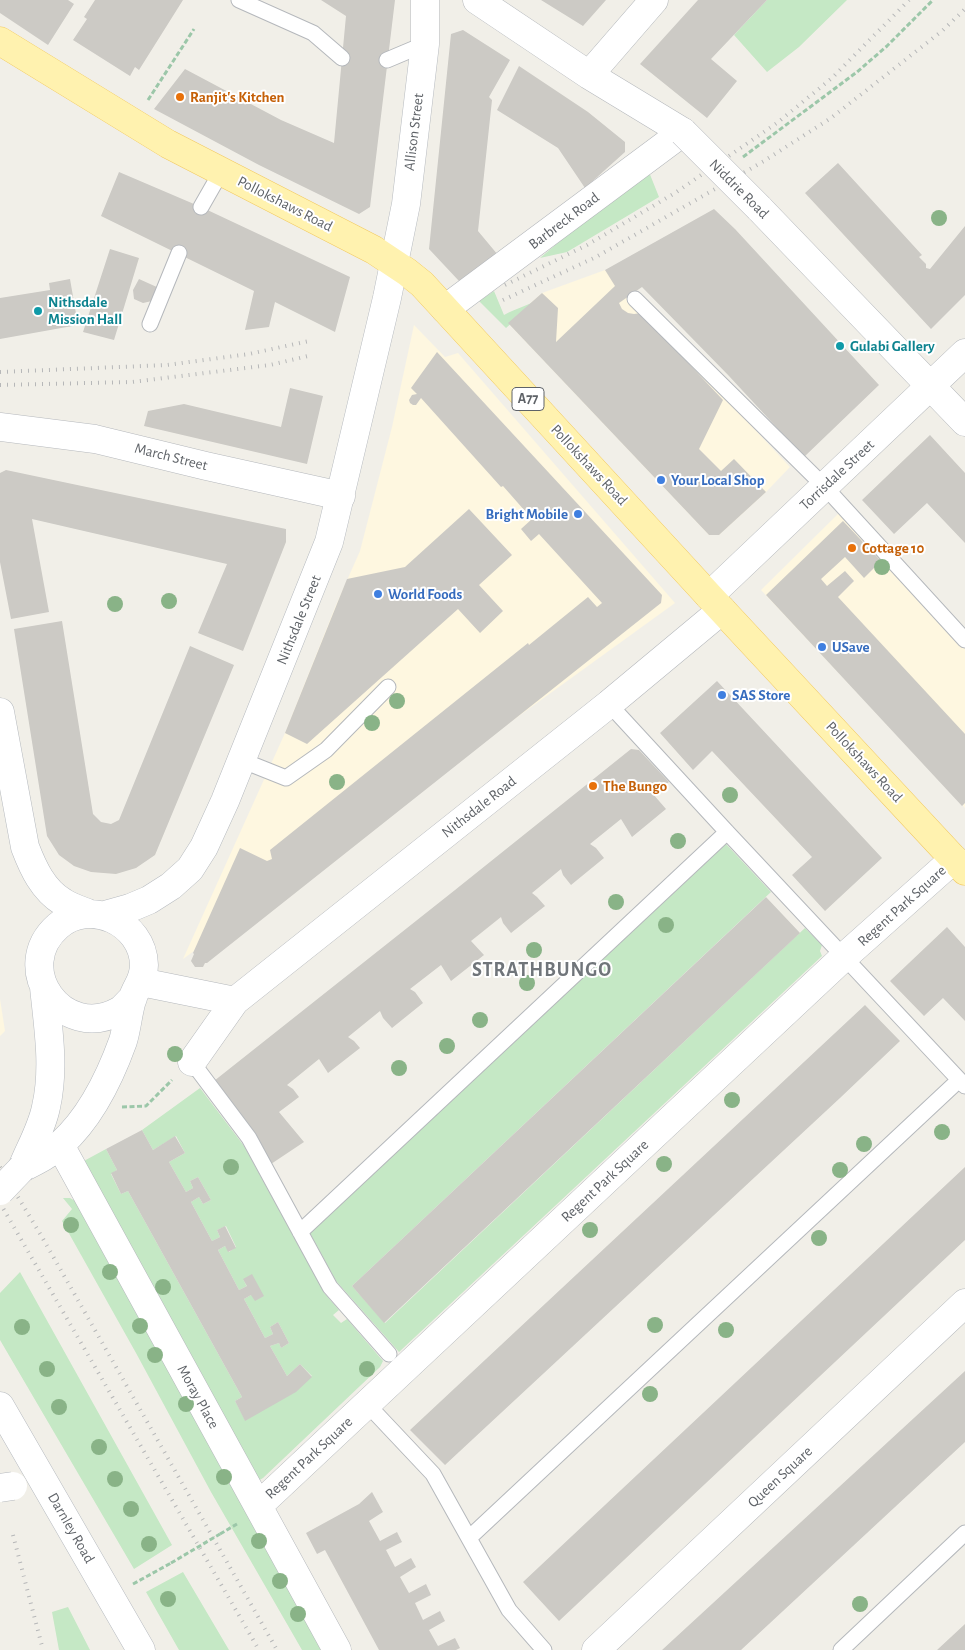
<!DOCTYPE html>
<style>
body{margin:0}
canvas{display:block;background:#f1efe8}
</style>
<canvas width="965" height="1650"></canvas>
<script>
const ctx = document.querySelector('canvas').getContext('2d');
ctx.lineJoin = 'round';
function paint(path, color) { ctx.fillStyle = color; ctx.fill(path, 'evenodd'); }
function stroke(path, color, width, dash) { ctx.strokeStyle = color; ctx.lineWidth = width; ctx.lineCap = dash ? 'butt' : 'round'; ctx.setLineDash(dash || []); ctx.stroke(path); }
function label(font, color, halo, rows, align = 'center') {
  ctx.font = font + ' "Alegreya Sans",sans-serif'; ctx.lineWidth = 4; ctx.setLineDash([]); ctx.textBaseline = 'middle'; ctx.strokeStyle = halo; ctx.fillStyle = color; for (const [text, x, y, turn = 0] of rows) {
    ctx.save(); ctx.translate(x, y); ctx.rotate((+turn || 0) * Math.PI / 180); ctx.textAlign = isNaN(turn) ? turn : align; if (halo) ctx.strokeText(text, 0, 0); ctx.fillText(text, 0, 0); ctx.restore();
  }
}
paint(new Path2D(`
 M605,270L790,467L766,492L719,535H709L508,323L542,293Z
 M414,325L445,357L458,353L675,603L183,959L285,733L336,605L360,551L392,427Z
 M840,512L965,649V808L761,590Z
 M0,999L5,1031L0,1036Z`), '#fef7e0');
paint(new Path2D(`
 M767,0H847L799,47L767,72L734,35Z
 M647,167L659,197L567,252L540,258Z
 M494,291L504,315C517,308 527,306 539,299L506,328L479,301Z
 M726,844L771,892L352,1286L385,1323L805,928L822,945L820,951L822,956L399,1352L336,1281L310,1233Z
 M200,1088L244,1146L325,1294L339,1310L333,1315L341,1323L347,1319L383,1361L380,1367L263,1478L258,1481L82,1162L106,1149L117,1170L111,1174L121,1194L128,1191L242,1397L235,1401L245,1420L312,1376L300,1364L287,1376L270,1346L279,1343L281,1348L289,1343L278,1322L270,1327L273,1334L265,1338L244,1299L251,1295L243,1279L247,1286L239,1290L218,1250L225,1246L229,1252L236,1247L226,1226L217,1230L220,1237L212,1241L191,1202L199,1197L203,1204L211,1200L198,1177L190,1181L193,1188L186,1192L169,1162L185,1153L176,1136L153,1150L142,1130Z
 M63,1198H70L77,1202L325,1650H302L211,1492L136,1353L62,1221L72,1209Z
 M20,1272L172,1545L134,1569L0,1340V1293Z
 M183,1572L229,1650H179L146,1592Z
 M68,1607L90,1650H59L52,1612Z`), '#c5e8c5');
paint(new Path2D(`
 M0,0H68L74,4L48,45L0,13Z
 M95,0H183L139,70L135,67L130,76L73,40L87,19L84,17Z
 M321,0H395L370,207L359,214L259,165L154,109L185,69L281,120L334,143L346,16Z
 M541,0H606L583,26Z
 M698,0H767L711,59L737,81L707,118L640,64Z
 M463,30L510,60L489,97L492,100L478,231L498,255L459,281L429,249L451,34Z
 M519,66L588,112L625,142V152L585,188L558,148L497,110Z
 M838,163L922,255L919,257L926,264V268L930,269L965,226V295L931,329L805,193Z
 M119,172L201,207L350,277L335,332L275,302L269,327L245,330L254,291L101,216Z
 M714,209L735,229L879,385L804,457L729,376L642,287L619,303L622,309L628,313L634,314L641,313L723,400L699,449L721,471L734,459L766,492L719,535H709L508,323L542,293L558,308L556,342L615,286L605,270Z
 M110,249L139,258L114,340L83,332Z
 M70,279L78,325L0,339V298L50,290L49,283Z
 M139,279L159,288L152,301L143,303L134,299L133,290Z
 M437,352L662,595L661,603L207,963H205L203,967H195L191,961L194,954L193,953L240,848L267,861L272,859L270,850L528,643L529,645L588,597L597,607L602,603L539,534L531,541L521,529L532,519L503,486L501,487L421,398L416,405H413L410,403L409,400L412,395L417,394L411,388Z
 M290,388L323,396L307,464L144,426L148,411L184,404L281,427Z
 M930,435L965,473V543L927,503L894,534L862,500Z
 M6,470L286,529V542L243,651L198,633L227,564L32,519L49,612L11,619L0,562V473Z
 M469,509L512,555L479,585L503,611L480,633L458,609L307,744L285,733L347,579L405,567Z
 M843,521L881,561L864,578L845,557L821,579L827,586L845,571L854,581L838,597L965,734V803L962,806L766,595Z
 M62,621L93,814L101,822L111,824L119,820L190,646L234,665L155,855L136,868L116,874L91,872L74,866L59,855L47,836L14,629Z
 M717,681L882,858L825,911L792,875L812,857L712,751L693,770L660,733Z
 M631,749L639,750L669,782L653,794L666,809L632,837L621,819L590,844L596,848L604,858L571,885L563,875L561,869L532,893L537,897L545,906L511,933L503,923L501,917L471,941L484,955L451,981L441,965L410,989L415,992L423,1003L392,1028L383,1018L380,1011L348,1037L354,1041L360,1048L328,1073L319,1059L287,1085L293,1089L299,1097L279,1112L304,1142L271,1164L214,1081L455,890Z
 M766,897L800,933L384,1323L352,1286Z
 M947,927L965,947V1021L943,998L924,1016L890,981Z
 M865,1005L900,1041L840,1098L445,1465L410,1430Z
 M142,1130L153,1150L175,1136L185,1153L169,1162L186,1192L193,1188L190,1181L198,1177L211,1200L203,1204L199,1197L191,1202L212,1241L220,1237L217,1230L225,1226L236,1248L228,1252L225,1246L218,1250L239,1290L247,1286L243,1279L252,1274L264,1296L255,1301L251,1295L244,1299L265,1338L273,1334L270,1327L278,1322L289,1343L281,1348L279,1343L270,1346L287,1376L300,1364L312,1377L296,1392L245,1421L235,1401L242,1397L128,1191L121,1194L111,1173L117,1170L106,1149Z
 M965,1167V1240L559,1621L523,1582Z
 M965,1371V1442L741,1650H662Z
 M372,1492L383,1512L369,1521L380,1541L397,1532L402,1542L386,1550L395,1567L411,1558L416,1567L400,1577L409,1593L426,1584L431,1595L415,1603L423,1620L440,1611L445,1621L429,1630L438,1646L455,1638L460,1648L456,1650H379L325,1550L317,1554L306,1533L359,1504Z
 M965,1624V1650H937Z`), '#cccac5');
const lane = new Path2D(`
 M239,0L313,33L342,58
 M387,60L425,44
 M201,207L221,172
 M635,299L825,487L965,640
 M150,324L179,253
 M609,704L727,832L965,1086
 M241,760L286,778L326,750L388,687
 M192,1062L249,1138L330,1287L389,1354
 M300,1232L727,832
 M367,1404L433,1474L509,1610L544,1650
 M469,1538L959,1080
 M841,1650L965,1533`);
const street = new Path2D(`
 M589,75L654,0
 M759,208L965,422
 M445,309L683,132L589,75L477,0
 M0,427L95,439L206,466L341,496
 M709,596L965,353
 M141,982L235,1001
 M192,1062L235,1001L609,704L722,610
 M60,1145L337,1650
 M258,1506L844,957L954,859
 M596,1650L965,1303`);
const secondary = new Path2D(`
 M0,712L25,847C33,868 43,890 63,902C70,907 80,910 88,913
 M105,915L130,908L149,900L171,886L190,869L204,847L225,801L329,542L387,298L406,204L425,44V0
 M22,1168C36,1161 50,1154 61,1144C90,1118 110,1077 123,1041C127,1028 128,1013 132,1000C136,986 144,981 144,965C143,922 89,898 58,926C10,968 63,1042 119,1011C124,1008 128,1002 133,998
 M22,1168C30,1148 42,1128 46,1107C55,1068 48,1027 44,987
 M0,1406L141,1650`);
const primary = new Path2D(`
 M0,41L168,144L374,250L407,272L422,284L445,309L709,596L965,871`);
stroke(lane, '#b5b8bc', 17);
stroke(street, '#b5b8bc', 29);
stroke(secondary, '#b6babf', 29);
stroke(primary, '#f2c960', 29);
stroke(new Path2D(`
 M148,100L194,29
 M743,157L857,72L887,46L933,0
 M122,1107L146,1106L172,1080
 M220,1534L237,1524
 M133,1584L171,1563`), '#9cc7a9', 3, [5, 2.5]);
stroke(lane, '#fff', 15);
stroke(street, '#fff', 28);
stroke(secondary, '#fff', 28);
stroke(primary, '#fff2af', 28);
stroke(new Path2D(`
 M505,285L587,245L675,193L777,123L832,78L909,0
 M503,300L596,257L764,161L831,118L942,31L965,9
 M0,372L167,365L249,354L309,341
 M0,385L132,382L270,365L308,356
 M0,1167L42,1237L277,1650
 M0,1203L259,1650
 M13,1535L43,1650`), '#b6b7b8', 4, [1, 6]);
const streetBridge = new Path2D(`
 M683,132L759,208
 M0,1488L13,1486`);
const secondaryBridge = new Path2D(`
 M0,1191L22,1168`);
stroke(streetBridge, '#b5b8bc', 29, []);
stroke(secondaryBridge, '#b6babf', 29, []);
stroke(new Path2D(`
 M171,1563L220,1534`), '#9cc7a9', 3, [5, 2.5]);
stroke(streetBridge, '#fff', 28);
stroke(secondaryBridge, '#fff', 28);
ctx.fillStyle = '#89b387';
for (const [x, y] of [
 [939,218],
 [882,567],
 [169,601],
 [115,604],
 [397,701],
 [372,723],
 [337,782],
 [730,795],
 [678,841],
 [616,902],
 [666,925],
 [534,950],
 [527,983],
 [480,1020],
 [447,1046],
 [175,1054],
 [399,1068],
 [732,1100],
 [942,1132],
 [864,1144],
 [664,1164],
 [231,1167],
 [840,1170],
 [71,1225],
 [590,1230],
 [819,1238],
 [110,1272],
 [163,1287],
 [655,1325],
 [140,1326],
 [22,1327],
 [726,1330],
 [155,1355],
 [47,1369],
 [367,1369],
 [650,1394],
 [186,1404],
 [59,1407],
 [99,1447],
 [224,1477],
 [115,1479],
 [131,1509],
 [259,1541],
 [149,1544],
 [280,1581],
 [168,1599],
 [860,1604],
 [298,1614]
]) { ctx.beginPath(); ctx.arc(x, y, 8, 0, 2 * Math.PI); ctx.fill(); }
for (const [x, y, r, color] of [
 [180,97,5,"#e8710a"],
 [38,311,5,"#0f9aa8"],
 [840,346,5,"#0f9aa8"],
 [661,480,5,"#3f7fe0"],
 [578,514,5,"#3f7fe0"],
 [852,548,5,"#e8710a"],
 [378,594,5,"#3f7fe0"],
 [822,647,5,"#3f7fe0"],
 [722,695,5,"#3f7fe0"],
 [593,786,5,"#e8710a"]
]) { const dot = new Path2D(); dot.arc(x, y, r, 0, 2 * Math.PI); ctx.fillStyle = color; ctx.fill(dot); stroke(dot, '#fff', 2); }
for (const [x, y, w] of [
 [528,399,32]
]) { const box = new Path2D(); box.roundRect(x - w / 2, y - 11.5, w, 23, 4); ctx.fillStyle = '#fff'; ctx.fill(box); stroke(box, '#5f6368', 1); }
label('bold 14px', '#5f6368', null, [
 ["A77",528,399]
]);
label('bold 15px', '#c56008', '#fff', [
 ["Ranjit's Kitchen",190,97],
 ["Cottage 10",862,548],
 ["The Bungo",603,786]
], 'left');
label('15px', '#5f6368', '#fff', [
 ["Allison Street",414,132,-83],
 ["Niddrie Road",739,189,45],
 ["Pollokshaws Road",285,204,27],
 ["Barbreck Road",564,221,-37],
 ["March Street",171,457,14],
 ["Pollokshaws Road",589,465,47],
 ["Torrisdale Street",837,475,-43],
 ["Nithsdale Street",299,620,-68],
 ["Pollokshaws Road",864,762,47],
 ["Nithsdale Road",479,807,-38],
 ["Regent Park Square",902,906,-42],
 ["Regent Park Square",605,1181,-43],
 ["Moray Place",198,1397,61],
 ["Regent Park Square",309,1458,-43],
 ["Queen Square",780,1477,-43],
 ["Darnley Road",71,1528,60]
]);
label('bold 15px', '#0d838f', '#fff', [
 ["Nithsdale",48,302],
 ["Mission Hall",48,319],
 ["Gulabi Gallery",850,346]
], 'left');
label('bold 15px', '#366cbe', '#fff', [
 ["Your Local Shop",671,480],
 ["Bright Mobile",568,514,"right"],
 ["World Foods",388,594],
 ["USave",832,647],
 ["SAS Store",732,695]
], 'left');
ctx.letterSpacing = '1px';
label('bold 20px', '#70757a', '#fff', [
 ["STRATHBUNGO",542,970]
]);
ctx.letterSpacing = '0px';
</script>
